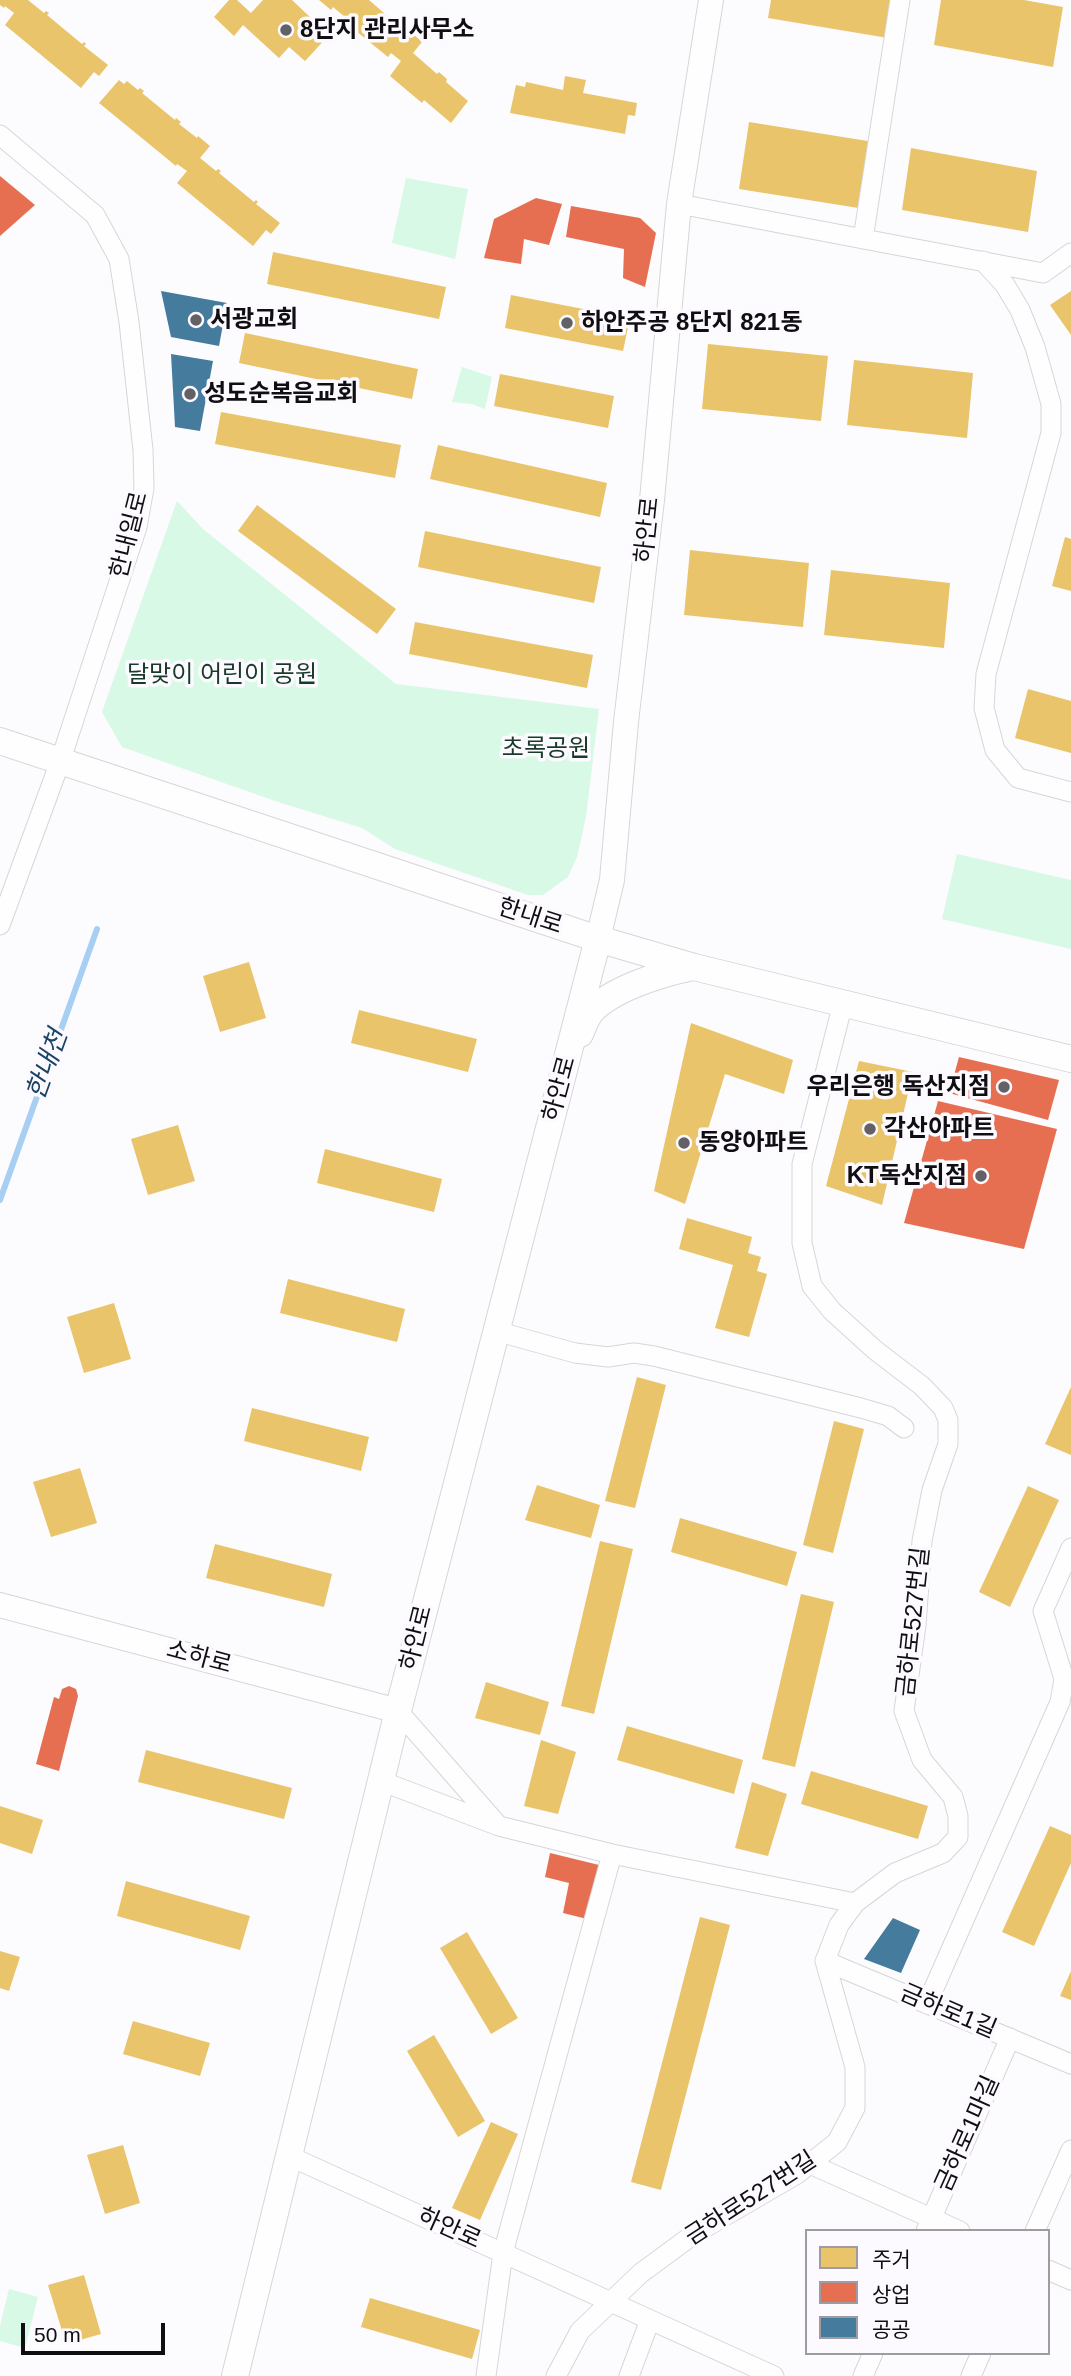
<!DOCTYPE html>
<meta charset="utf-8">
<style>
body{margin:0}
#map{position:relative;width:1071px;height:2376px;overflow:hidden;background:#fcfbfd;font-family:Helvetica,"Noto Sans KR",sans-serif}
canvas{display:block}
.legend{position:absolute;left:805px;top:2229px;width:245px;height:126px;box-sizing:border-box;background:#fcfafe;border:2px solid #9e9ca0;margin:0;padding:9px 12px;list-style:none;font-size:21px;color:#100e13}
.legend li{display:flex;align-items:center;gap:14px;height:35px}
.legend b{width:35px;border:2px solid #9e9ca0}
.scale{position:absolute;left:21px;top:2323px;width:144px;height:32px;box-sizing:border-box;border:4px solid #100e13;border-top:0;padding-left:9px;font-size:21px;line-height:24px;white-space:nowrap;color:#100e13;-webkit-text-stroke:5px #fcfafe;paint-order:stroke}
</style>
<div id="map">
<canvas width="1071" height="2376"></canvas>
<ul class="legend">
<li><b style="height:19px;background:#e9c46a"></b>주거</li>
<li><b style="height:19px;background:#e76f51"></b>상업</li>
<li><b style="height:19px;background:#457b9d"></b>공공</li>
</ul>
<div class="scale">50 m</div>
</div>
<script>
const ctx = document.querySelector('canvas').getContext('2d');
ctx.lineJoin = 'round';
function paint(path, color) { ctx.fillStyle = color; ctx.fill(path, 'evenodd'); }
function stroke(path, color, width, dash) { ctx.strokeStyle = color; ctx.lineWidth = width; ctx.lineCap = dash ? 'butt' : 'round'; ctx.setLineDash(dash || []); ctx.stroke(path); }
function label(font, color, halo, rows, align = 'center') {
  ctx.font = font + ' Helvetica,"Noto Sans KR",sans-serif'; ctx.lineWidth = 7; ctx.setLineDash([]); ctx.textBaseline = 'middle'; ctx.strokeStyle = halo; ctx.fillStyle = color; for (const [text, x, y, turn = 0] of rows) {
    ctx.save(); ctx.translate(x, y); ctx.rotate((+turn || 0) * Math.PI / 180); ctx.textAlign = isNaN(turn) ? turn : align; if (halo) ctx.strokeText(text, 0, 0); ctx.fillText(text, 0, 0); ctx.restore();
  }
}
paint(new Path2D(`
 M406,178L468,189L455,259L392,243Z
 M462,367L492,377L485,409L472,404L452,402Z
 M177,501L203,529L396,684L599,709L586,817L577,857L568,877L543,895H528L395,849L362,828L275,801L122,747L102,712Z
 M957,854L1071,880V949L942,919Z
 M9,2289L38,2297L25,2348L0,2341V2326Z`), '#d7f9e6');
paint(new Path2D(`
 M0,0H28L44,13L46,11L49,13L47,15L82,44L84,42L86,44L84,46L108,65L99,76L94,72L81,88L5,25L14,13L5,6L4,8L0,5Z
 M229,0H237L251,13L263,0H292L329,35L305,61L289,47L279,58L243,25L234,36L214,17Z
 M319,0H369L407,33L410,31L422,42L413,53L437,74L439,72L447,79L446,82L468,101L451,123L424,100L422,103L390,76L401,61L391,53L388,57L356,31L358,28L333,7L331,10Z
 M771,0H894L888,38L768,18Z
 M941,0H1024L1063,7L1053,67L934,45Z
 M565,76L586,80L583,93L637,103L635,116L628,115L625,134L510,113L516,85L525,87L526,82L563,90Z
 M119,80L124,84L127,81L138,90L140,88L144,91L142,93L175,120L176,118L181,122L179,124L197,138L198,136L210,146L200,158L216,171L218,169L221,171L219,173L254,202L256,200L258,202L256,204L280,223L271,234L266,230L253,246L177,183L187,171L177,164L176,166L99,103Z
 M749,122L874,142L865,209L739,189Z
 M911,148L1037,171L1028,232L902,210Z
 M273,252L446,287L439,319L267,284Z
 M1071,291V335L1050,305Z
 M511,295L630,318L623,351L505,328Z
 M245,333L418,369L412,399L239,363Z
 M708,344L828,356L821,421L702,409Z
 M854,360L973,373L967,438L847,425Z
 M500,374L614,396L608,428L494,406Z
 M221,412L401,445L395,478L215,444Z
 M438,445L607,483L600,517L430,479Z
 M257,505L396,609L377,634L238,531Z
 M425,531L601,567L594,603L418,567Z
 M1065,537L1071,539V591L1052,586Z
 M690,550L809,563L803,627L684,615Z
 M831,570L950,583L944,648L824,635Z
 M415,622L593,655L587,688L409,654Z
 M1028,689L1071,701V753L1015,738Z
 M249,962L266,1018L220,1032L203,976Z
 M359,1010L477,1039L468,1072L351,1043Z
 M691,1023L793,1060L784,1094L725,1074L685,1204L654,1191Z
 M859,1061L913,1072L882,1205L826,1186Z
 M178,1125L195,1181L148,1195L131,1139Z
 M325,1149L442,1179L434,1212L317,1183Z
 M687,1218L752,1237L748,1253L761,1257L757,1271L767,1274L749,1337L715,1328L733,1265L679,1249Z
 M288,1279L405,1309L397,1342L280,1313Z
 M114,1303L131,1359L84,1373L67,1317Z
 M637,1377L666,1385L635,1508L605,1501Z
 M1071,1387V1455L1045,1444Z
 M252,1408L369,1437L361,1471L244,1441Z
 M834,1421L864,1429L833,1553L803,1545Z
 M80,1468L97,1523L51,1537L33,1482Z
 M537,1485L600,1505L591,1538L525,1520Z
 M1028,1486L1059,1500L1010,1607L979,1592Z
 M680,1518L797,1552L787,1586L671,1552Z
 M600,1541L633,1549L594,1714L561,1706Z
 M215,1544L332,1574L324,1607L206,1578Z
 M801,1594L834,1602L795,1767L762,1759Z
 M486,1682L549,1702L540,1735L475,1718Z
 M627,1726L743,1760L734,1794L617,1760Z
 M541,1740L576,1752L558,1814L524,1806Z
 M146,1750L292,1788L284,1819L138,1782Z
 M811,1771L928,1806L918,1839L801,1804Z
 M752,1782L787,1794L768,1856L735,1848Z
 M0,1806L43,1820L32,1854L0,1843Z
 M1050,1826L1071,1835V1863L1034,1946L1002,1932Z
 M126,1881L250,1916L240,1950L117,1916Z
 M700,1917L730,1925L661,2190L631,2182Z
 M467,1932L518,2018L491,2034L440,1948Z
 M0,1951L20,1957L9,1991L0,1988Z
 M1071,1971V2000L1060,1996Z
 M133,2021L210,2043L200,2076L123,2054Z
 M434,2035L485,2121L458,2137L407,2051Z
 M491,2122L518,2134L480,2220L452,2208Z
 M123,2145L140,2203L105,2214L87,2155Z
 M84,2275L101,2334L66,2344L48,2285Z
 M370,2298L480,2330L472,2359L361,2327Z`), '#e9c46a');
paint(new Path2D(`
 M0,176L35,205L0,236Z
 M536,198L562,204L549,245L524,239L521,264L484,258L494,219Z
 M571,206L640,218L656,233L645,287L623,278L624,249L566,237Z
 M959,1057L1059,1080L1048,1120L949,1093Z
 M938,1101L1057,1129L1024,1249L904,1223Z
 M69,1686L76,1689L78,1696L59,1771L36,1764L54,1697L59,1699L62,1689Z
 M550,1853L599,1865L587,1919L563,1913L569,1883L545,1877Z`), '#e76f51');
paint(new Path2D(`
 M161,291L227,303L219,346L171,337Z
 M171,354L213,361L200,431L175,427Z
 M893,1918L920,1930L901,1973L864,1959Z`), '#457b9d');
stroke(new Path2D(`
 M0,1200L97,929`), '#a7cff3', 6);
const minor = new Path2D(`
 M0,135L95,215L119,259L129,322L143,450L144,488L137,527L60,762L0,925
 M679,204L1043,273L1071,253
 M863,239L900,0
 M983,261L1005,285L1020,310L1035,347L1051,404V433L986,674L984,708L995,750L1018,778L1071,792
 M496,1331L575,1353L608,1357L634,1353L654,1356L861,1408L888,1416L904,1428
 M398,1711L496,1823
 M381,1781L499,1826L612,1854L855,1903
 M825,1961L1071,2064
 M927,2004L1060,1702L1064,1679L1043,1611L1071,1548
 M289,2156L774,2376
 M810,2164L960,2231
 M926,2231L1010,2038
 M1035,2231L1071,2150
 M1048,2270L1071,2280
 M486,2376L503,2253L612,1854
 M556,2376L580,2331L641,2273L694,2234L797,2174L837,2142L855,2108V2067L825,1961L839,1925L855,1903L895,1873L943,1853L958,1837V1816L953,1797L922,1760L904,1711L916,1625L922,1541L932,1490L948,1444V1420L943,1408L922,1386L875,1350L832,1311L812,1286L802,1243V1164L843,1003
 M629,2376L650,2320
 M863,2376L873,2353
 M971,2376L981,2353`);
const tertiary = new Path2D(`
 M598,939L612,880L626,722L652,500L679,204L711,0
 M0,1605L398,1711`);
const secondary = new Path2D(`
 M0,741L598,939L694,967L1071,1059
 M580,1034C583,1027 586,1019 590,1013C610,989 663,973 693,967
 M235,2376L398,1711L598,939`);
stroke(minor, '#d7d5d9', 21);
stroke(tertiary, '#d7d5d9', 26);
stroke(secondary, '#d7d5d9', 28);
stroke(minor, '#fffeff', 19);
stroke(tertiary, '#fffeff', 24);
stroke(secondary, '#fffeff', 26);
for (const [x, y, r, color] of [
 [286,30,7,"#636165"],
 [196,320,7,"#636165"],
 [567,323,7,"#636165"],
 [190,394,7,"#636165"],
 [1004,1087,7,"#636165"],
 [870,1129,7,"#636165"],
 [684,1143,7,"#636165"],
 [981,1176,7,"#636165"]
]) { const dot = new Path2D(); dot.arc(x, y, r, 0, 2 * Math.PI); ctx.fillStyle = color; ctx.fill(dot); stroke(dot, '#fcfafe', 2.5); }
label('bold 24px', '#100e13', '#fcfafe', [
 ["8단지 관리사무소",300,30],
 ["서광교회",210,320],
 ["하안주공 8단지 821동",581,323],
 ["성도순복음교회",204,394],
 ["우리은행 독산지점",990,1087,"right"],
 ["각산아파트",884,1129],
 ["동양아파트",698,1143],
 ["KT독산지점",967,1176,"right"]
], 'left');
label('24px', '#100e13', '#fcfafe', [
 ["하안로",648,530,-84],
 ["한내일로",130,535,-76],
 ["한내로",530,917,18],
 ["하안로",560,1089,-75],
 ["금하로527번길",914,1622,-84],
 ["하안로",417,1638,-76],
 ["소하로",199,1658,15],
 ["금하로1길",948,2012,23],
 ["금하로1마길",968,2134,-66],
 ["금하로527번길",751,2199,-33],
 ["하안로",449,2229,24]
]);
label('24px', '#183a29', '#fcfafe', [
 ["달맞이 어린이 공원",222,675],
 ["초록공원",546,749]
]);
label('italic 26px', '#1a4466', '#fcfafe', [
 ["한내천",48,1065,-70]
]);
</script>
